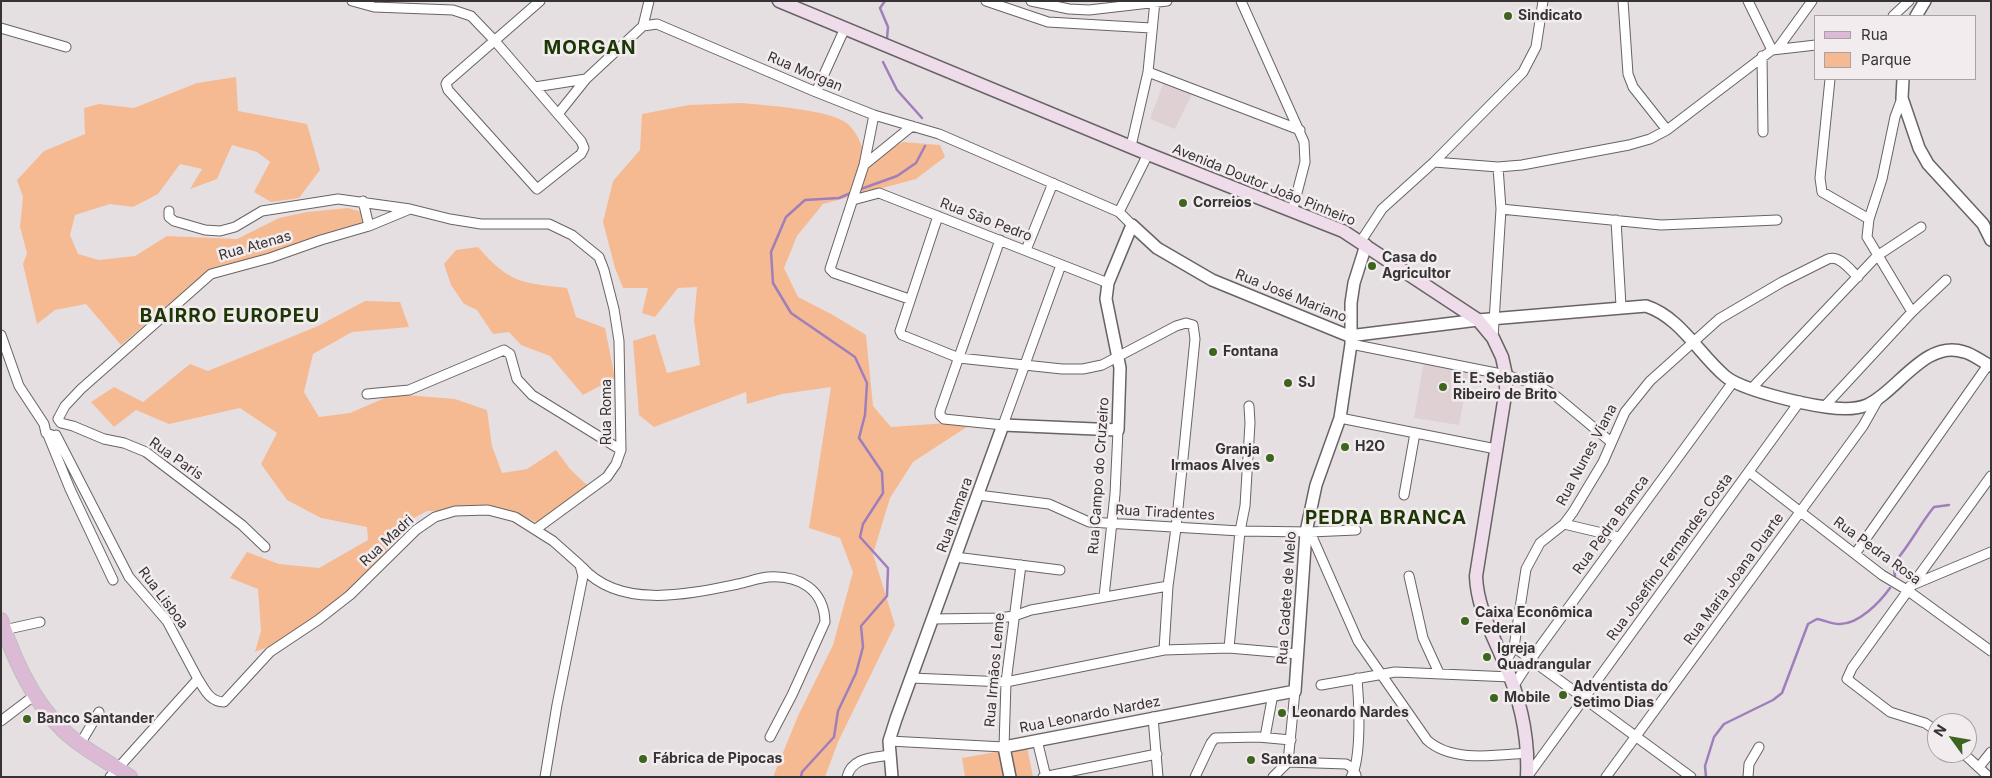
<!DOCTYPE html>
<meta charset="utf-8">
<style>
body{margin:0}
#map{position:relative;width:1992px;height:778px;overflow:hidden;background:#e6dfe1;font-family:Inter,sans-serif}
canvas{display:block}
.frame{position:absolute;inset:0;border:2px solid #363334;pointer-events:none}
.legend{position:absolute;left:1814px;top:15px;width:162px;height:65px;box-sizing:border-box;background:#f3ecee;border:1px solid #a7a2a4;margin:0;padding:6px 9px;list-style:none;font-size:15px;color:#363334}
.legend li{display:flex;align-items:center;gap:10px;height:25px}
.legend b{width:25px;border:1px solid #a7a2a4}
.north{position:absolute;left:1927px;top:713px;width:50px;height:50px;box-sizing:border-box;background:#f3ecee;border:1px solid #a7a2a4;border-radius:50%;rotate:302deg;font-size:14px;font-weight:700;line-height:20px;text-align:center;color:#363334}
.north::after{content:'';display:block;margin:auto;width:18px;height:22px;background:#3e6520;clip-path:polygon(50% 0,100% 100%,50% 72%,0 100%)}
</style>
<div id="map">
<canvas width="1992" height="778"></canvas>
<div class="frame"></div>
<ul class="legend">
<li><b style="height:6px;background:#dcbad5"></b>Rua</li>
<li><b style="height:14px;background:#f6ba93"></b>Parque</li>
</ul>
<div class="north">N</div>
</div>
<script>
const ctx = document.querySelector('canvas').getContext('2d');
ctx.lineJoin = 'round';
function paint(path, color) { ctx.fillStyle = color; ctx.fill(path, 'evenodd'); }
function stroke(path, color, width, dash) { ctx.strokeStyle = color; ctx.lineWidth = width; ctx.lineCap = dash ? 'butt' : 'round'; ctx.setLineDash(dash || []); ctx.stroke(path); }
function label(font, color, halo, rows, align = 'center') {
  ctx.font = font + ' Inter,sans-serif'; ctx.lineWidth = 5; ctx.setLineDash([]); ctx.textBaseline = 'middle'; ctx.strokeStyle = halo; ctx.fillStyle = color; for (const [text, x, y, turn = 0] of rows) {
    ctx.save(); ctx.translate(x, y); ctx.rotate((+turn || 0) * Math.PI / 180); ctx.textAlign = isNaN(turn) ? turn : align; if (halo) ctx.strokeText(text, 0, 0); ctx.fillText(text, 0, 0); ctx.restore();
  }
}
paint(new Path2D(`
 M1164,82L1192,94L1175,129L1150,119Z
 M1424,362L1469,370L1459,425L1414,418Z`), '#dfd0d4');
paint(new Path2D(`
 M236,77L238,111L307,124L320,170L299,198L271,202L254,192L270,162L257,152L232,145L217,179L190,189L202,169L180,164L158,194L133,207L110,204L75,215L70,235L78,254L99,260L135,256L167,236L237,239L279,218L307,212L348,208L362,212L367,220L357,229L203,275L121,345L86,304L55,310L37,324L23,264L27,253L20,227L23,197L17,180L44,151L85,134L84,108L99,104L134,108L197,83Z
 M742,103C764,105 833,110 848,124C859,135 863,147 865,162L903,142L940,145L945,157L916,179L823,204L797,236L784,268L798,297L833,315L866,335L873,406L891,427L976,421L913,462L890,498L873,554L895,625L838,742L825,777H773L798,716L833,645L853,572L840,538L809,528L831,387L782,394L747,404L746,392L654,427L639,415L633,341L655,334L667,373L700,365L694,320L697,287L678,288L655,317L642,313L648,288H623L615,268L603,222L613,181L640,150L642,114L689,105Z
 M478,247C509,283 522,283 567,288L576,317L605,328L615,378L583,395L550,356L521,345L509,332L493,334L477,310L464,304L451,285L444,264L456,250Z
 M365,301L400,302L409,327L352,332L313,354L304,392L319,417L350,413L394,394L455,399L487,410L492,446L502,473L527,469L556,450L570,469L591,489L546,526L510,511H427L401,525L386,552L343,597L282,641L255,652L261,631L258,589L230,578L247,552L279,564L319,568L368,540L367,527L321,518L287,500L261,464L277,433L240,408L169,424L136,410L114,427L91,402L114,387L143,402L190,364L208,371L318,326Z
 M1027,747L1033,777H1016L1012,750Z
 M1001,751L1005,777H965L962,758Z`), '#f6ba93');
stroke(new Path2D(`
 M885,1L880,8L888,27L887,39
 M883,62L897,90L922,118
 M858,190L897,176L916,163L925,146
 M1895,576L1893,564C1909,547 1919,525 1934,507L1949,505
 M801,777L802,772L834,737L838,711L856,673L863,647L861,626L887,596L888,568L860,537L863,524L883,493L882,472L859,438L865,415L867,383L855,357L791,313L773,283L771,252L786,217L805,200L839,198L853,192
 M1706,777L1705,766L1714,737L1724,724L1773,700L1782,693L1808,624L1817,619C1824,620 1834,625 1840,624C1859,624 1880,602 1890,588`), '#9f7fbb', 2.5);
const minor = new Path2D(`
 M352,1L374,7L453,10L471,16L495,41L581,141L584,148L581,154L537,189L448,90L446,84L447,82L540,1
 M986,1L1048,22L1151,28
 M1031,1L1069,9L1089,10L1167,1
 M1241,1L1304,142L1305,162L1292,212
 M1623,1L1628,74L1633,87L1667,130
 M1748,1L1772,50
 M1893,16L1909,1
 M643,26L657,24L816,92L874,115L939,134L1119,212L1132,225
 M1,28L66,47
 M1778,48L1812,1
 M1762,56L1763,132
 M1148,72L1300,130
 M1830,79L1820,178L1822,192L1869,219
 M535,87L586,79L643,26L649,1
 M816,92L845,28
 M1902,98L1895,117L1882,179L1869,219L1867,237L1912,312
 M558,114L586,79
 M874,115L864,165L830,269L834,273L909,299
 M1131,146L1148,72L1155,1
 M1434,162L1498,167L1522,165L1629,145L1650,139L1667,130L1772,50L1816,45
 M864,165L912,126
 M853,200L879,193L1108,283
 M363,201L369,226
 M1501,209L1661,225L1777,220
 M169,211V217L174,221L205,230L220,231L235,227L262,211L338,199L410,209L450,219L481,224H549L572,235L599,257L604,270L614,309L619,341L621,450L616,464L607,477L536,529
 M1119,212L1148,154
 M938,216L900,331L902,335L959,358L1062,369H1083L1102,365L1176,326L1186,323L1193,325L1195,339L1176,528L1168,586L1164,650
 M1616,220L1621,306
 M1000,240L940,411V415L944,419L1003,425L1061,265
 M1361,241L1382,209L1434,162L1523,72L1536,47L1543,1
 M1026,250L1053,183
 M1,335L19,386L44,424L46,433L54,436
 M1493,338L1501,209L1498,167
 M1351,344L1506,375L1538,385L1557,397L1611,442
 M1751,389L1877,256L1921,227
 M367,394L409,390L504,350L510,354L517,379L532,395L621,450
 M1824,407L1912,312L1946,280
 M1340,418L1496,449
 M58,419L65,406L81,389L211,274L270,258L321,240L369,226L410,209
 M58,419L61,423L73,426L104,439L124,443L146,452L242,525L265,547
 M48,435L70,489L113,580
 M56,435L129,577L167,621L198,679L110,777
 M1749,472L1882,575L1907,590L1991,651
 M978,495L1049,504L1089,522L1240,531L1310,532L1356,530
 M1404,495L1415,433
 M1564,524L1619,537
 M1310,532L1358,641L1427,740C1452,763 1497,755 1528,753
 M1855,554L1988,365
 M955,557L1060,570
 M582,567C620,610 689,594 738,584C748,582 758,578 768,577C799,575 824,589 825,622L792,695L770,737
 M1409,576L1423,638L1439,673
 M1910,586L1991,552
 M1104,597L1115,494L1118,430
 M933,619L999,618L1014,616L1031,610L1168,586
 M4,630L40,622
 M1514,647L1691,777
 M1229,648L1240,531L1245,506L1250,423L1249,406
 M1505,663L1514,647L1526,569L1540,543L1564,524L1573,512L1603,462L1625,412L1650,381L1719,319L1782,282L1828,259C1840,255 1850,270 1858,277
 M911,678L1006,682L1164,650L1229,648L1298,654
 M198,679C205,690 210,702 224,702L270,652L318,620L350,595L416,530L435,517L455,511L488,510L515,517L553,541L580,565L583,576L557,705L545,777
 M1321,685L1395,672L1511,677
 M1513,687L1531,659L1733,382
 M1153,717L1158,777
 M1,721L35,695
 M1937,731L1925,723L1890,712L1847,679L1852,668L1991,476
 M1265,737L1273,694
 M1037,740L1046,777
 M889,741L1004,747L1006,682L1021,565
 M80,744L99,712
 M1963,753L1989,777
 M1288,762L1295,691
 M1979,767L1991,752
 M847,777C852,757 873,758 890,755
 M1043,777L1157,754
 M1195,777L1211,743L1215,738L1258,737L1291,740
 M1273,777L1288,762L1346,764L1351,767L1356,775
 M1351,777C1362,759 1359,701 1357,678
 M1527,777L1800,401
 M1606,777L1863,426L1880,396
 M1748,777L1749,764L1759,747`);
const tertiary = new Path2D(`
 M1916,16L1925,1
 M1903,79L1902,98L1919,148L1928,164L1983,224L1991,240
 M892,777L889,741L896,719L1003,425L1118,430L1120,368L1106,299L1108,283L1132,225L1157,248L1212,280L1349,336L1478,320L1646,306C1680,317 1699,354 1725,376C1741,390 1803,404 1826,407C1839,409 1855,410 1867,405C1897,392 1925,339 1964,352C1973,354 1982,362 1991,366
 M1010,777L1004,747L1295,691L1306,532L1316,485L1340,418L1351,344V303L1354,283L1366,245`);
const secondary = new Path2D(`
 M779,1L1148,154L1343,231L1478,320L1493,338L1502,357L1506,375V389L1476,576C1477,607 1492,633 1504,662C1520,698 1529,737 1527,777`);
const primary = new Path2D(`
 M1,620C15,663 36,709 72,738C90,753 111,763 130,777`);
stroke(minor, '#686364', 11);
stroke(tertiary, '#686364', 14);
stroke(secondary, '#686364', 15);
stroke(primary, '#bfbebe', 16);
stroke(minor, '#fff', 9);
stroke(tertiary, '#fff', 11);
stroke(secondary, '#eedcea', 12);
stroke(primary, '#dcbad5', 14);
for (const [x, y, r, color] of [
 [1508,16,5,"#3e6520"],
 [1183,203,5,"#3e6520"],
 [1372,266,5,"#3e6520"],
 [1213,352,5,"#3e6520"],
 [1288,383,5,"#3e6520"],
 [1443,387,5,"#3e6520"],
 [1345,447,5,"#3e6520"],
 [1270,458,5,"#3e6520"],
 [1465,621,5,"#3e6520"],
 [1487,657,5,"#3e6520"],
 [1563,695,5,"#3e6520"],
 [1494,698,5,"#3e6520"],
 [1282,713,5,"#3e6520"],
 [27,719,5,"#3e6520"],
 [643,759,5,"#3e6520"],
 [1251,760,5,"#3e6520"]
]) { const dot = new Path2D(); dot.arc(x, y, r, 0, 2 * Math.PI); ctx.fillStyle = color; ctx.fill(dot); stroke(dot, '#f3ecee', 2); }
label('bold 14px', '#363334', '#f3ecee', [
 ["Sindicato",1518,16],
 ["Correios",1193,203],
 ["Casa do",1382,258],
 ["Agricultor",1382,274],
 ["Fontana",1223,352],
 ["E. E. Sebastião",1453,379],
 ["Ribeiro de Brito",1453,395],
 ["SJ",1298,383],
 ["H2O",1355,447],
 ["Granja",1260,450,"right"],
 ["Irmaos Alves",1260,466,"right"],
 ["Caixa Econômica",1475,613],
 ["Federal",1475,629],
 ["Igreja",1497,649],
 ["Quadrangular",1497,665],
 ["Adventista do",1573,687],
 ["Setimo Dias",1573,703],
 ["Mobile",1504,698],
 ["Leonardo Nardes",1292,713],
 ["Banco Santander",37,719],
 ["Fábrica de Pipocas",653,759],
 ["Santana",1261,760]
], 'left');
label('14px', '#363334', '#f3ecee', [
 ["Rua Morgan",805,72,23],
 ["Avenida Doutor João Pinheiro",1264,185,22],
 ["Rua São Pedro",986,220,21],
 ["Rua Atenas",255,246,-16],
 ["Rua José Mariano",1291,296,22],
 ["Rua Roma",607,412,-90],
 ["Rua Nunes Viana",1587,455,-62],
 ["Rua Paris",176,459,35],
 ["Rua Campo do Cruzeiro",1099,476,-86],
 ["Rua Tiradentes",1165,513,3],
 ["Rua Itamara",955,515,-70],
 ["Rua Pedra Branca",1611,525,-54],
 ["Rua Madri",387,541,-43],
 ["Rua Pedra Rosa",1877,551,36],
 ["Rua Josefino Fernandes Costa",1670,557,-54],
 ["Rua Maria Joana Duarte",1734,579,-54],
 ["Rua Lisboa",163,598,53],
 ["Rua Cadete de Melo",1287,598,-86],
 ["Rua Irmãos Leme",995,670,-85],
 ["Rua Leonardo Nardez",1090,715,-11]
]);
ctx.letterSpacing = '1px';
label('bold 19px', '#1c3605', '#f3ecee', [
 ["MORGAN",590,48],
 ["BAIRRO EUROPEU",230,316],
 ["PEDRA BRANCA",1386,518]
]);
ctx.letterSpacing = '0px';
</script>
